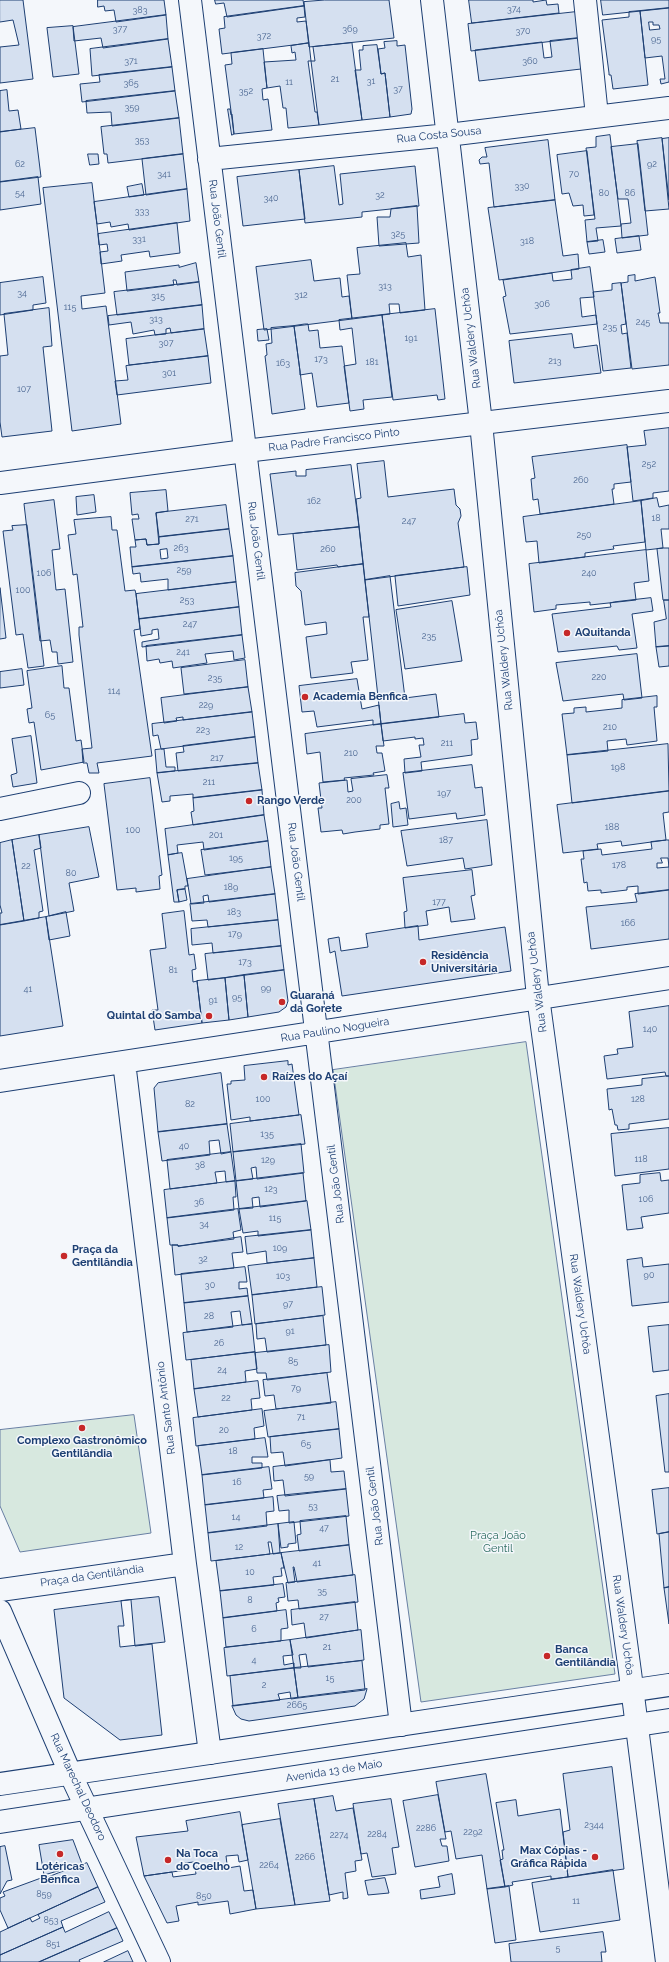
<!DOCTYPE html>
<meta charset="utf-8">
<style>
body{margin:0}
canvas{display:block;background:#f4f7fb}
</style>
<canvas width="669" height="1962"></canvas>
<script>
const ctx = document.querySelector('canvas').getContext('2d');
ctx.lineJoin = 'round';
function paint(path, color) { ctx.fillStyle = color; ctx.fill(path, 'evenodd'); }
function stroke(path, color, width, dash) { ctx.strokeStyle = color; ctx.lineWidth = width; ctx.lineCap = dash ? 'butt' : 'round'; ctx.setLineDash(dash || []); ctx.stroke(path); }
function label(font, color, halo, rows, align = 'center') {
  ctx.font = font + ' Raleway,sans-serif'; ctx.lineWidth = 3; ctx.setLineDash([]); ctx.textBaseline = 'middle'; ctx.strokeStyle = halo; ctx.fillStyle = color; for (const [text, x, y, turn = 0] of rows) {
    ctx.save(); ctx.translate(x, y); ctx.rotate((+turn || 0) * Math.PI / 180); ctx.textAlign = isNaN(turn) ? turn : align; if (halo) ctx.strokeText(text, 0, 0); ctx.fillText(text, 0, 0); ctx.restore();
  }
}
const green = new Path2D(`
 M526,1042L615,1674L421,1702L333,1070Z
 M134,1415L151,1533L20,1552L0,1506V1430Z`);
paint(green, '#d7e8df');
stroke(green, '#687fa3', 1);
const building = new Path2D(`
 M0,0H23L33,79L0,83V47L19,45L13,20L0,22Z
 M98,0H164L166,15L116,22L114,10L105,11L104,6L98,7Z
 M215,0H303L304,6L227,17L224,3L216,4Z
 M325,0H389L394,38L309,47L304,2Z
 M469,0H533V2L546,0L547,5L558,4L559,13L472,23Z
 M601,0H669V8L603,15Z
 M304,6L305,17L297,18V22L306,21L309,43L222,54L219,29L225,28L224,17Z
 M669,8V82L661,84L660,79H665L662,56L645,58L640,11ZM649,22H653V25H659L660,29L650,30Z
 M640,11L648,85L613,89L611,75H609V73L602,20L629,17V12Z
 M576,12L579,38L471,51L468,24Z
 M166,15L168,39L103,48L101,38L74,41L73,27Z
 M73,26L79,74L53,77L47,28Z
 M579,38L583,67L581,69L479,81L475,50L542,42L544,58L552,57L550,41Z
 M168,39L172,67L92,76L90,49Z
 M397,41V46L405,45L412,109L411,114L390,117L385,73L381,74L378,49L385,48L384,42Z
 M309,43L311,61H308L315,112H317L319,125L288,128L286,108H283L280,86L267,88L264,62L296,60L295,52L292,53L291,46Z
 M352,43L362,120L319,125L311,61H315L313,47Z
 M377,45L381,74L385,73L390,117L362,120L355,70H361L359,50H363V46Z
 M263,49L267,88L262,89L263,100L268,99L272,130L234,134L225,65L232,64L231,53Z
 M172,67L175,91L82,102L80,84L100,82L99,75Z
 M7,90L9,111L18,110L21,129L0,132V91Z
 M175,91L179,118L112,126L111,112L87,113L86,101Z
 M228,109H230L231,115L232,114L234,134L232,135Z
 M179,118L183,154L108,163L107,154H104L101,127Z
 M35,128L41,177L0,182V132Z
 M610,135L621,226L596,228L598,241L587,242L585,220L595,219L586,148L596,147V137Z
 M662,138L669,209L645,211L637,141Z
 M669,138V200L662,139Z
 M548,140L555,200L494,207L489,163L480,164L479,160L482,157H487L485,148Z
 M638,144L648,235L622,238L621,224L631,223L628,199H618L611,147Z
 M587,151L594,215L584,216L583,205L573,206L569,193L562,194L557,155Z
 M88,154H98L99,164L90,165Z
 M183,154L187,189L146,195L142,159Z
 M334,166L339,205L343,204L340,174L415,166L419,206L362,212V217L305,223L299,170Z
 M299,170L305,219L243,226L237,177Z
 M38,177L41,204L0,210V182Z
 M92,183L105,293L81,296L82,309L106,306L121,424L72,431L43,188Z
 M142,184L144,195L129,197L127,187Z
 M187,189L190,221L129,230L128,224L111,227L110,222L97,224L94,202Z
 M555,200L563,256L578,254L579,269L499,280L488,208Z
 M417,206L419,243L379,246L377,217H390L391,209Z
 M177,223L180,253L150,257L149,251L121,255L122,261L101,264L100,252L108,251L107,244L99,245L98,234Z
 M639,236L641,250L617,253L615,239Z
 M603,240L605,252L589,254L587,242Z
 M406,243L408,257L421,255L425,310L400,313L399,304H389L390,314L352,319L347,275L360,274L357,248Z
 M311,260L314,281L340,278L342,297L349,296L352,319L264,330L256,267Z
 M196,263L199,282L177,285L176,280H173L174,285L127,291L125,272L179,265V267Z
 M590,267L594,297L580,298L582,317L596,315L597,324L510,334L503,297L506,296L503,280L552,273L553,281L572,279L571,270Z
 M635,275V281L655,277L660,313H658L660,323H669V365L632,369L621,283L628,282V276Z
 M43,277L46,303L33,305V310L0,315V283Z
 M199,282L202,305L117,315L114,292Z
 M621,283L626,324L621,325L622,334L627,333L631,368L603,371L593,292L612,290V284Z
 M202,305L204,329L171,333L170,328L166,329V334L155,335L154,330L133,334L131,322L109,325L108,316Z
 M49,308L52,346L43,347L52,431L2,437L0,422V356L8,355L4,314Z
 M435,309L445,399L438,400L437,395L393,400L382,315Z
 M382,315L392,397L363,400L364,409L350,411L344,366L356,364L352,328L340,330L339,320Z
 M305,324H308L309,331L318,330L320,348L342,346L349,403L317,407L312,373L300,375V371L294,326Z
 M294,326L305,409L272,414L265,356L267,355L266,344L272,343L271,328Z
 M204,329L208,356L129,365L126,339Z
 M267,329L269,340L258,341L257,330Z
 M572,334L574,348L597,345L601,373L514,383L509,341Z
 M208,356L211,383L117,395L115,381L128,380L126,366Z
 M669,428V491L653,493V498L633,501L627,447L646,445L644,431Z
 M627,445L631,482L614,484V489H612L614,504L540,514L538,499L533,500L531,479L535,478L532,457Z
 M384,461L388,497L454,489L456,505L460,509L461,516L458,523L464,567L365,580L356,499L361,498L357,464Z
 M351,465L359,527L278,535L270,474L296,471V476H306V470Z
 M166,490L168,511L156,513L159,544L147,545L146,539L135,540L132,519H139L138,514L132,515L130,493Z
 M94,495L96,512L77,515L76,497Z
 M657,498L659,507L669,505V529H661L663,548L646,550L641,501Z
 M54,500L60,549L52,550L56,590L65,589L73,662L58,664L57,652H52L50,640L40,641L24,504Z
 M641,501L645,542L613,546L614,549L585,553V557L539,563L537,541L526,542L523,517Z
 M226,505L229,529L159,537L156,513Z
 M111,517L112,530H117L125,591L135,590L136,594L140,629L134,630L152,756L97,763L99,773H89L87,763H83L82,749L92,748L79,635V627H83L77,574L73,575L68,535L76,534L74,520Z
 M27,525L44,666L28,668L23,634L16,635L3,531L13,530L12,526Z
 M359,527L363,564L338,567L337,565L297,570L293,534Z
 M229,529L233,556L132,567L130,547H136L135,540L146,539L147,545L159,544V537ZM167,549L168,558L161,559L160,550Z
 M663,548H669V600H663L657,549Z
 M646,550L649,581L634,583L636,600L590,605V602L556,605V609L534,612L529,564Z
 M233,556L236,582L168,590V579L141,582L140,573L133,574L132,567Z
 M363,564L369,617H363L368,660L351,662L353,673L311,678L306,637L327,634L326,622L305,625L301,591L296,586L295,573Z
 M467,567L470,595L398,606L395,576Z
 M390,576L405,698L436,694L439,717L381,724L365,580Z
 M236,582L239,607L139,619L136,594Z
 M0,588L6,638L0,639Z
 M651,598L653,611L632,614L637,648L619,650L617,646L558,652L552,614L611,607L610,603L614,602Z
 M664,600H669V646L656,647L654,622L666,619Z
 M452,601L462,661L405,669L396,610Z
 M239,607L242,635L142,647V642L159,639L158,629L152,630V634L141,636L139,619Z
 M242,635L245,658L234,660L233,651L205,654L207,663L173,668L172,661L160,663L159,659L147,661L146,646Z
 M669,646V666L659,667L656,647Z
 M637,654L642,698L624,700L623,694L563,701L556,663Z
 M245,660L248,687L184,694L181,668Z
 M62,666L64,688H69L76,741L81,740L84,762L41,770L34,722L29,723L27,709L32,708L27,671Z
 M22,669L24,685L0,688V672Z
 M357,679L362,709L379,705L381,724L373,725V720L317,727L314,711L302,712L299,686Z
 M248,687L252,712L183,720V717L176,718L177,721L164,723L161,698Z
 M657,696V707H654L657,741L627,745L626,739L607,741L608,751L567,755L562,714L574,713V708L586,707V712L622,708V700Z
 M252,712L255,737L161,749L158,735L153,736L152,724Z
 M464,714L465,723L476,722L478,739L471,740L472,755L421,762L422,771L405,773L404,759L421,757L419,745H424L423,738L415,739V737L383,741L381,724Z
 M381,724L384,746H376L377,753H382L385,771L373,773L374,775L344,778L345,780L323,782L320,752L307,754L305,734Z
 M31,736L37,783L13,787L11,775L17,773L12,739Z
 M255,737L258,763L178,771L176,753L184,752L183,746Z
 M668,744L669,791L572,803L567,755Z
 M161,749H164L166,767H175V771L157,773L155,750Z
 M258,763L262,790L193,798V794L170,796V801L162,802L157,773Z
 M472,765L475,788L482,787L485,815L457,819L456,813L409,819L403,773Z
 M387,775L389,788H385L389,824L380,825V829L355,832L343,834L342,830L321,832L318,808H322L319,783L347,780L348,792L353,791L351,779Z
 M150,778L162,875L159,876L160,889L136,892V888L117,890L104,784Z
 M262,790L264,815L193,825L191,812L194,811L193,798Z
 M669,791V812L663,813L666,840L622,846L621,841L597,844L598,849L563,853L557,805Z
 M399,802L400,809L406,808L408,825L393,827L391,804Z
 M264,815L268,841L204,850L203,842L177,845L178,853L168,855L165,829Z
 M487,820L492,865L465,869L463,858L407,866L401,831Z
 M89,827L99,877L69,883L74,911L49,916L39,835Z
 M39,835L41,848L34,850L43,911L39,912V918L24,921L12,840Z
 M12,840L24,921L0,925V913H2L0,905V843Z
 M667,840H669V890L638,894V886L627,887V890L601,893V890L588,891L587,882L584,883L581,859H584L583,851L601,849L602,855L652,849L651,842ZM661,858H668L669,867L657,868V863H662Z
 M268,841L271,867L205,875L201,850Z
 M182,853L188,886H185V889L177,890L179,902H174L168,855Z
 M271,867L275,894L209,902L208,895L203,896L204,903L191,904L187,879Z
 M472,870L475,895L471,896L475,919L451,922L449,907L426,911L428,925L405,928L404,912L407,911L403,878Z
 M185,889L187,900L179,902L177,890Z
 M669,890V939L591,949L586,907L637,902L635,894Z
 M275,894L278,920L208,927L207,920L192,921L190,904Z
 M184,911L189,955L194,954L196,969L192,970L193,982L197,981L202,1023L155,1030L152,1010H158L150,950L166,948L162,914Z
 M66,912L70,936L49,940L46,917Z
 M46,917L63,1026L0,1036V925Z
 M278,920L281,946L213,953L212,943L192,945L191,929Z
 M418,926L419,940L505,927L511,971L342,996L335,951L330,953L328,939L339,937L341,951L368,947L366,934Z
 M281,946L284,970L208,980L205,954Z
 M284,970L288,1001L286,1007L279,1012L248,1017L244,975Z
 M244,975L248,1017L229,1020L225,978Z
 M225,978L229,1020L202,1023L197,981Z
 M669,1006V1076H666L665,1072L607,1079L604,1056L618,1054L617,1049L633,1047L629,1012Z
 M288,1061V1065L292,1064L299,1115L250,1121V1117L231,1120L227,1084H231V1081L245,1080L244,1066Z
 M221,1073L227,1124L158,1132L154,1088L158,1083Z
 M666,1076H669V1119L629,1124V1129L618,1130L617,1125H615L612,1109L609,1110L607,1089L642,1085V1079Z
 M301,1115L305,1144L233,1152L230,1124Z
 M227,1124L231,1152L221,1154L219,1140L209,1141L210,1155L162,1161L158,1132Z
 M669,1128V1169L615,1176L611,1134Z
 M301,1144L304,1173L257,1179L256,1167L251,1168L253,1179L236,1181L233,1152Z
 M231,1152L235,1181L226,1182L225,1171L215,1172L217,1183L170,1189L167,1160Z
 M303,1173L306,1201L260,1207L259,1197L252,1198L253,1208L239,1209L236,1181Z
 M660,1173L661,1181L669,1180V1213L641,1217L643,1228L627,1230L622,1185L640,1183V1175Z
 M235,1181L236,1197H233L234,1210L167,1218L164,1190Z
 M307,1201L311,1230L258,1236V1231L243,1233L239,1209Z
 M238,1209L241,1230L233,1232L234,1239L178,1246V1245H170L167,1218Z
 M311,1230L314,1258L267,1263L266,1251L247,1254L245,1237Z
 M241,1237L243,1252L232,1253L234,1268L175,1275L172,1245H178V1246Z
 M314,1258L317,1287L252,1295L248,1266Z
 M642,1258L643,1267L669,1264V1302L632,1306L627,1260Z
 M245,1267L247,1282H239V1289L247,1288L248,1296L184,1303L181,1274Z
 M322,1287L325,1315L255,1324L252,1295Z
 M248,1296L252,1324L242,1325L240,1311L231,1312L233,1327L187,1332L184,1303Z
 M323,1316L326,1345L267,1352L265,1338L257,1339L256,1324Z
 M252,1324L255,1352L186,1360L183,1333Z
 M669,1325V1370L653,1372L648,1327Z
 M329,1345L331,1372L267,1380L266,1373H257L255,1353Z
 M255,1352L257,1369L245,1371L246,1382L194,1389L191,1360Z
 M327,1373L331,1403L276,1409L274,1395L265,1396L263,1380Z
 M258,1381L260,1398L251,1399L252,1410L198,1417L194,1389Z
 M669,1394V1472H665L656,1396Z
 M336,1402L339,1429L268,1437L264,1411Z
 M262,1409L264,1426L254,1428L255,1439L196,1446L193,1418Z
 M339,1429L342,1458L285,1466L283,1452L271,1453L270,1437Z
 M265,1438L268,1457H252V1463H262V1468L202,1475L198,1446Z
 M330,1460L331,1472L344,1471L346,1489L285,1496L283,1480L274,1481L273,1467Z
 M269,1467L272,1489L263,1490L264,1498L205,1505L202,1475Z
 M669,1488V1532L657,1534L652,1490Z
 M346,1489L349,1516L289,1523V1510L279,1511L277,1496Z
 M273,1497L274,1511L266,1512L267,1526L208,1533L205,1505Z
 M346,1516L349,1545L299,1551L297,1535L301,1534L300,1521Z
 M294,1522L296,1543L288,1544V1547L281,1548L278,1524Z
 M278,1524L280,1553L273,1554L271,1542H268L270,1554L211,1561L208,1533Z
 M669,1532V1587L664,1588L659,1534Z
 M349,1545L353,1575L297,1582L294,1567H293L295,1582L288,1583L281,1553Z
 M281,1553L284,1568H281L282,1576L273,1577L274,1585L220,1591L216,1561Z
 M355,1575L358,1602L299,1609L298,1600L288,1601L286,1583Z
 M283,1584L285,1597L278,1598L279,1602L276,1603L277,1611L223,1618L220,1591Z
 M669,1587V1624L664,1588Z
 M159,1597L165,1642L120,1647L118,1626H124L121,1601Z
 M131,1600L135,1646L152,1644L162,1735L120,1740L64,1698L54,1610Z
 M355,1602L358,1630L306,1638L304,1623L292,1625L291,1610Z
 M286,1610L288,1628L281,1629V1641L226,1647L223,1618Z
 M361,1630L364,1660L308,1667L306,1654L299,1655L301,1668H294L290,1640Z
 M290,1640L293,1655L283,1656L284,1665L294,1663V1668L227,1676L224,1648Z
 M362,1661L365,1690L298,1698L294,1668Z
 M294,1668L298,1698L291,1699L290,1692L278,1694L280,1700L233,1706L230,1676Z
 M367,1689L364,1699L355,1706L249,1721L241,1719L236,1715L232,1706Z
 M612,1767L624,1869L568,1877L563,1832L570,1830L563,1774Z
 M486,1774L505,1887L487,1889L482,1855L456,1859L451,1831L445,1832L436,1782Z
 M438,1795L446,1839H440L442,1846H447L449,1861L415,1867L403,1801Z
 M333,1796L336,1811L353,1808L362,1860L355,1861L356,1871L345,1873L348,1898L343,1899V1892L329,1895L314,1799Z
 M314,1799L330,1901L295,1905L278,1804Z
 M391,1799L399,1847L392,1848L396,1874L372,1877L367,1853L361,1854L353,1804Z
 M516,1800L518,1816L560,1809L568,1877L551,1879V1876L512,1882L513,1885L505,1887L500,1860L503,1859L502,1850H504L496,1803Z
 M240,1812L248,1860L239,1862L238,1855L226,1856L227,1864L195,1868L194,1862L185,1863L186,1870L144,1876L136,1837L188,1831L186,1821Z
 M280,1819L295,1905L256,1909L242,1825Z
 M73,1840L82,1864L44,1875L39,1845Z
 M5,1846L12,1880L7,1881L0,1894V1847Z
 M87,1863L98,1887L8,1928L0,1910V1898L5,1896L3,1892L41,1878L42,1883L48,1877L58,1873Z
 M227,1864L228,1868L240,1866L244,1891L253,1890L256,1909L230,1914L228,1901L198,1905V1902L176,1906L179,1921L167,1923L144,1876L172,1872L173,1877L196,1874L195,1868Z
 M613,1870L620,1920L540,1932L532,1883Z
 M452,1874L455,1894L421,1899L420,1890L440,1887L438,1877Z
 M385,1878L389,1893L368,1895L365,1881Z
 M509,1886L516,1940L495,1943L487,1889Z
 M98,1887L105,1902L61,1921L63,1927L0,1955V1932L30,1918L32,1922L40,1918L38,1915Z
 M109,1912L117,1928L39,1962H0V1955L63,1927L65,1932Z
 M117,1928L123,1941L79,1960L80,1962H39Z
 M603,1932L606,1952H601L602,1962H511L509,1944Z
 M128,1951L133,1962H104Z`);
paint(building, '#d5e0f0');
stroke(building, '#1d3f73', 1);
const street = new Path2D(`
 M190,0L401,1725
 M432,0L481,423L538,997L630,1672L667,1962
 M585,0L597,116
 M209,159L448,135L669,108
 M0,809L79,793
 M124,1062L185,1564L210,1753
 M0,1081C223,1048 446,1011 669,978
 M0,1590L185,1564`);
const secondary = new Path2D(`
 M0,483L245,451L669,401
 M0,1611L70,1773L159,1962`);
const primary = new Path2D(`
 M0,1784L669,1685
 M0,1822L669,1720`);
stroke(street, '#1d3f73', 24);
stroke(secondary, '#1d3f73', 24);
stroke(primary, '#1d3f73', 24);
stroke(street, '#f4f7fb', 22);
stroke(secondary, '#f4f7fb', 22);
stroke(primary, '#f4f7fb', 22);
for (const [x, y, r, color] of [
 [567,633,4,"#c62828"],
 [305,697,4,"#c62828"],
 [249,801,4,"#c62828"],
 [423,962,4,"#c62828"],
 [282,1002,4,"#c62828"],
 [209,1016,4,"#c62828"],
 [264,1077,4,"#c62828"],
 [64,1256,4,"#c62828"],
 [82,1428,4,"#c62828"],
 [547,1656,4,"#c62828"],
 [60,1854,4,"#c62828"],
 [595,1857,4,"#c62828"],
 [168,1860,4,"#c62828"]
]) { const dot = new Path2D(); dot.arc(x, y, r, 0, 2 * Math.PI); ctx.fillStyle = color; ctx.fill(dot); stroke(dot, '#f4f7fb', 1.5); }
label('9px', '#4b6792', null, [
 ["374",514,9],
 ["383",140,10],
 ["377",120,29],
 ["369",350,29],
 ["370",523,31],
 ["372",264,36],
 ["95",656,39],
 ["371",131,61],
 ["360",530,61],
 ["21",335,79],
 ["31",371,81],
 ["11",289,82],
 ["365",131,83],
 ["37",398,89],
 ["352",246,91],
 ["359",132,107],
 ["353",142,140],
 ["62",20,164],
 ["92",652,164],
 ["341",164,174],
 ["70",574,174],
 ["330",522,186],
 ["54",20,193],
 ["80",604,193],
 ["86",630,193],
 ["32",380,195],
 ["340",271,198],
 ["333",142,211],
 ["325",398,234],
 ["331",139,239],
 ["318",527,241],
 ["313",385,286],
 ["34",22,293],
 ["312",301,295],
 ["315",158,296],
 ["306",542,304],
 ["115",70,307],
 ["313",156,319],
 ["245",643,322],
 ["235",610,327],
 ["191",411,338],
 ["307",166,343],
 ["173",321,359],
 ["213",555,361],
 ["181",372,362],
 ["163",283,363],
 ["301",169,373],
 ["107",24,389],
 ["252",649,464],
 ["260",581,480],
 ["162",314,501],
 ["18",656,518],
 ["271",192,519],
 ["247",409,521],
 ["250",584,535],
 ["263",181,548],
 ["260",328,549],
 ["259",184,570],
 ["106",44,573],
 ["240",589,573],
 ["100",23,590],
 ["253",187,600],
 ["247",190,624],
 ["235",429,636],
 ["241",183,652],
 ["220",599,677],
 ["235",215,678],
 ["114",114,691],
 ["229",206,705],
 ["65",50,715],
 ["210",610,727],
 ["223",203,730],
 ["211",447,743],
 ["210",351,753],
 ["217",217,758],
 ["198",618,767],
 ["211",209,782],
 ["197",444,793],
 ["200",354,800],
 ["188",612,827],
 ["100",133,830],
 ["201",216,835],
 ["187",446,840],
 ["195",236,858],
 ["178",619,865],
 ["22",26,866],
 ["80",71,873],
 ["189",231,887],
 ["177",439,902],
 ["183",234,912],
 ["166",628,923],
 ["179",235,934],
 ["173",245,962],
 ["81",173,970],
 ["99",266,988],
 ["41",28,989],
 ["95",237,997],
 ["91",213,1000],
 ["140",650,1029],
 ["100",263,1099],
 ["128",638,1099],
 ["82",190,1104],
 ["135",267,1134],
 ["40",184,1146],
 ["118",641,1159],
 ["129",268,1160],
 ["38",200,1165],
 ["123",271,1189],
 ["106",646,1199],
 ["36",199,1202],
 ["115",275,1218],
 ["34",204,1224],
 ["109",280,1248],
 ["32",203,1259],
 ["90",649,1275],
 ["103",283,1276],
 ["30",210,1285],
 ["97",288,1304],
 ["28",209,1316],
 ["91",290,1331],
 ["26",219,1343],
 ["85",293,1361],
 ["24",222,1370],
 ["79",296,1388],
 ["22",226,1398],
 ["71",301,1417],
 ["20",224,1430],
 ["65",306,1444],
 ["18",233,1451],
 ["59",309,1476],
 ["16",237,1482],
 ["53",313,1506],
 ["14",236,1517],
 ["47",324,1528],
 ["12",239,1547],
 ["41",317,1563],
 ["10",250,1572],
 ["35",322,1591],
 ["8",250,1600],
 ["27",324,1617],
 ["6",254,1629],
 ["21",327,1647],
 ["4",254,1660],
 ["15",330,1678],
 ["2",264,1685],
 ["2665",297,1705],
 ["2344",594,1825],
 ["2286",426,1828],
 ["2292",473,1832],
 ["2284",377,1834],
 ["2274",339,1835],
 ["2266",305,1857],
 ["2264",269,1865],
 ["859",44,1894],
 ["850",204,1896],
 ["11",576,1901],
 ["853",51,1920],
 ["851",53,1944],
 ["5",558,1948]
]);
label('11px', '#1d3f73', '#f4f7fb', [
 ["Rua Costa Sousa",439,135,-6],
 ["Rua João Gentil",217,219,83],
 ["Rua Waldery Uchôa",471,338,-97],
 ["Rua Padre Francisco Pinto",334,440,-7],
 ["Rua João Gentil",256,541,83],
 ["Rua Waldery Uchôa",504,660,-96],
 ["Rua João Gentil",296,862,83],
 ["Rua Waldery Uchôa",537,982,-97],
 ["Rua Paulino Nogueira",335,1030,-9],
 ["Rua João Gentil",336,1184,-97],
 ["Rua Waldery Uchôa",580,1304,82],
 ["Rua Santo Antônio",166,1408,-97],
 ["Rua João Gentil",375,1506,-97],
 ["Praça da Gentilândia",92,1576,-8],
 ["Rua Waldery Uchôa",623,1625,82],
 ["Avenida 13 de Maio",334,1771,-9],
 ["Rua Marechal Deodoro",78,1787,65]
]);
label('bold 11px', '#1d3f73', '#f4f7fb', [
 ["AQuitanda",575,633],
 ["Academia Benfica",313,697],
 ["Rango Verde",257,801],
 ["Residência",431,956],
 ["Universitária",431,969],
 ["Guaraná",290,996],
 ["da Gorete",290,1009],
 ["Quintal do Samba",201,1016,"right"],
 ["Raízes do Açaí",272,1077],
 ["Praça da",72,1250],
 ["Gentilândia",72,1263],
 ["Complexo Gastronômico",82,1441,"center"],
 ["Gentilândia",82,1454,"center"],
 ["Banca",555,1650],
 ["Gentilândia",555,1663],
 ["Max Cópias -",587,1851,"right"],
 ["Gráfica Rápida",587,1864,"right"],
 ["Na Toca",176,1854],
 ["do Coelho",176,1867],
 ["Lotéricas",60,1867,"center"],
 ["Benfica",60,1880,"center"]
], 'left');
label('11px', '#2c6c60', '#f4f7fb', [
 ["Praça João",498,1536],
 ["Gentil",498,1549]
]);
</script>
